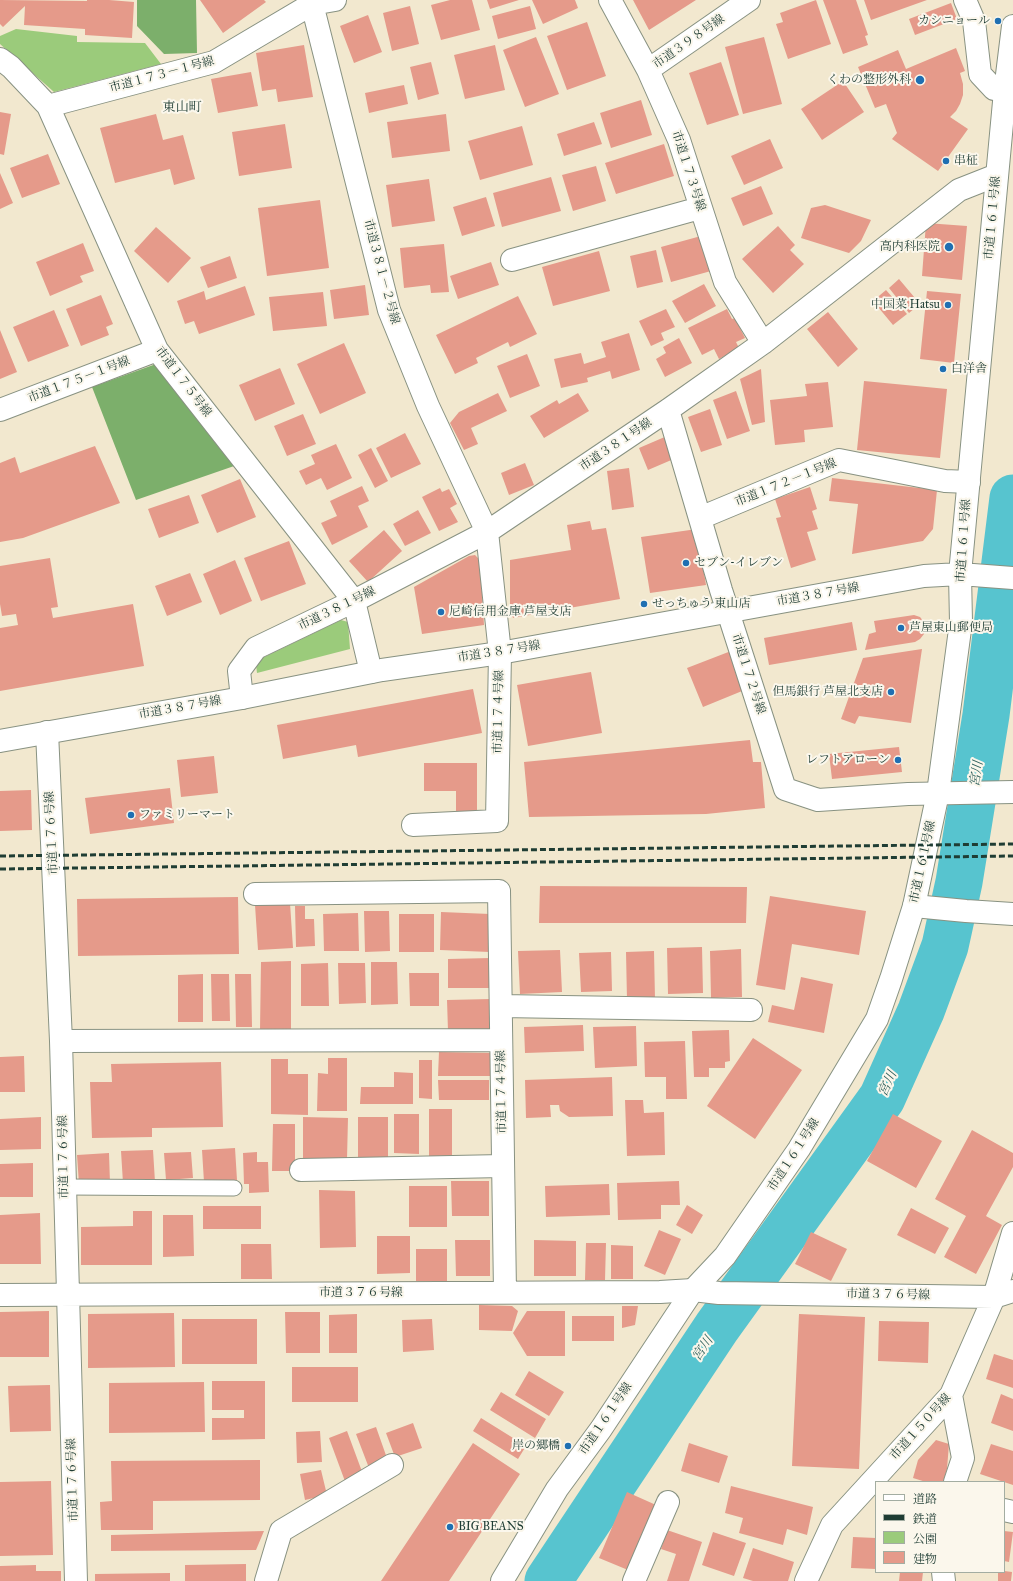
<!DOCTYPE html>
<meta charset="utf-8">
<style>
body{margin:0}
#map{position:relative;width:1013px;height:1581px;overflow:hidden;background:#f2e8cf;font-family:"IM FELL Great Primer","Noto Serif JP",serif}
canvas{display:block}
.legend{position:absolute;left:875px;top:1481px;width:130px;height:92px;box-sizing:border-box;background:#fbf7ec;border:1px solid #a3ada2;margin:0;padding:5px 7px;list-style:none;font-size:12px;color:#1f3d34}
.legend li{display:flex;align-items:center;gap:8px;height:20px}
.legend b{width:20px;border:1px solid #a3ada2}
</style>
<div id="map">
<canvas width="1013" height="1581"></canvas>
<ul class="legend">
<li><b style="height:5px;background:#fff"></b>道路</li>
<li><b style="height:5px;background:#1f3d34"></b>鉄道</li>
<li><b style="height:11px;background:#9bcb7b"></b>公園</li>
<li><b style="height:11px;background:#e59a8a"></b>建物</li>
</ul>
</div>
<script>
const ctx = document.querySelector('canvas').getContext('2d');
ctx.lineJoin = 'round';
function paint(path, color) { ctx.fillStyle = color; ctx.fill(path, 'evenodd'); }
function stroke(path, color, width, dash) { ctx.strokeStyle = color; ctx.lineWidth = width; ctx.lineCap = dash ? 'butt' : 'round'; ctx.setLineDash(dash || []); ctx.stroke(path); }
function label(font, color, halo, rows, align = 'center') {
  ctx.font = font + ' "IM FELL Great Primer","Noto Serif JP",serif'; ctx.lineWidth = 4; ctx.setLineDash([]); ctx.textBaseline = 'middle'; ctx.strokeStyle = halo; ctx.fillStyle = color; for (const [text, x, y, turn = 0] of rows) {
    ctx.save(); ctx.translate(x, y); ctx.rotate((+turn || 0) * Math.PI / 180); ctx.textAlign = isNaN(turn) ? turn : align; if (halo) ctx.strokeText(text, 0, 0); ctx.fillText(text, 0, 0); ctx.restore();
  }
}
paint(new Path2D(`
 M16,29L77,36V42L145,43L161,64L54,92L0,44V36Z
 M341,620L348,622L350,649L257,673L256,665L258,660Z`), '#9bcb7b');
paint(new Path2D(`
 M137,0H196L197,53L164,54L137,26Z
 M156,364L237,465L136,500L92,387Z`), '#7caf6b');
stroke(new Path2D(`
 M548,1581L717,1327L882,1098L921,1011L945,946L959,882L986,715L1013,498`), '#57c4cf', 47);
paint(new Path2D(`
 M0,0L87,1V0H109L134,2L132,38L85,35V29L24,25L25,6L3,27L0,24Z
 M200,0H264L266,2L223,33Z
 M450,0H472L480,30L441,40L431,5Z
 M487,0H519L490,9Z
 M532,0H575L578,8L543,24Z
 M633,0H696L649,30Z
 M816,0L831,44L788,59L776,24L783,22L780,13Z
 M823,0H856L868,35L865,36L868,45L843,54Z
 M864,0H927L871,20Z
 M951,3L957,19L915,35L909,19Z
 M410,6L419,44L392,51L383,13Z
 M530,6L536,29L498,39L492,16Z
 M368,15L382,52L354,63L340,26Z
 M587,22L606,76L567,90L547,36Z
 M536,37L559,94L525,107L503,50Z
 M764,37L782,104L743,114L725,47Z
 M304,45L313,97L278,102L276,89L262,91L256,53Z
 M495,45L505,90L465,99L454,55Z
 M956,48L965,71L960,73L963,84V95L960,104L956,111L950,117L968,129L938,171L892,139L897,133L886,104L875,108L858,67L898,50L906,69Z
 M431,62L439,94L418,100L410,67Z
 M721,62L739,115L707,125L689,73Z
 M251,72L258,106L218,113L211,79Z
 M843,81L864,112L822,140L801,109Z
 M404,85L408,104L369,113L365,93Z
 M641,100L652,135L611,148L600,113Z
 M0,112L11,114L4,155L0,154Z
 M156,114L163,140L183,135L195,179L174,185L170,169L115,183L100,128Z
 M446,114L450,151L392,158L387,122Z
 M594,122L602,144L564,156L557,134Z
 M285,124L292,168L239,176L232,132Z
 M522,126L533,165L480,180L468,141Z
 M770,139L783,168L744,185L731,156Z
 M664,144L674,176L616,194L605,163Z
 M48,154L60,184L22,198L10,168Z
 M596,166L606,201L573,211L562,175Z
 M0,173L13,203L0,209Z
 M551,177L561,211L502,227L493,193Z
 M429,179L435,221L392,227L386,185Z
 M761,186L773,214L743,226L731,198Z
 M486,197L495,226L462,236L453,207Z
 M320,200L329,268L267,276L258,208Z
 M825,205L871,220L861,241L849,253L801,238L811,208Z
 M926,223L967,226L962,280L922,276Z
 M778,226L795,245L790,250L804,264L773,293L742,259Z
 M156,227L191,258L168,283L134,251Z
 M701,236L711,271L671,282L661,247Z
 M83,243L94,271L80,276L83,282L50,296L36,262Z
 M444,244L449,292L431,293L430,285L404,288L400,248Z
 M656,250L663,282L637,288L630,256Z
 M599,251L610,291L553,306L542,267Z
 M230,256L237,278L208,288L200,267Z
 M491,262L499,285L458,299L450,276Z
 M899,279L920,304L909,313L889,288Z
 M704,284L716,306L685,323L672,301Z
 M365,285L369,315L334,319L330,290Z
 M245,286L255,315L199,334L194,321L185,324L177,301L204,291L206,300Z
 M886,290L907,314L893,325L873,301Z
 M927,291L961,294L954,363L920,359Z
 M323,292L327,326L273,331L269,297Z
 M101,295L113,324L106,327L109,335L81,346L66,309Z
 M518,296L537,334L510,347L508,342L476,358L478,363L455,374L436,335Z
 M666,309L675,327L661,333L664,340L651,346L639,321Z
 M727,309L732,319L735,318L745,338L736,342L739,348L719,359L714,349L702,355L688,328Z
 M54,310L69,346L28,362L13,327Z
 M828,312L858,349L838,367L807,329Z
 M0,330L17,372L0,379Z
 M629,333L640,370L612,379L610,371L587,378L588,382L561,388L554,359L581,353L584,364L606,357L601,342Z
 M679,338L692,363L665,377L656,359L666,353L663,347Z
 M344,343L366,393L320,414L297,364Z
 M527,354L540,386L510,398L497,366Z
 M280,368L295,404L255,421L239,385Z
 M761,369L765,422L752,425L740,379Z
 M864,381L947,389L940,458L857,450Z
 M828,382L833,427L804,430L805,442L775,445L770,400L807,396L805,384Z
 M736,391L750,431L727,439L713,400Z
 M498,393L507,411L471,428L478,444L464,450L450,423L459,412Z
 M578,393L589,411L544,438L530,416L557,400L559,404Z
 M710,409L722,445L701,452L688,417Z
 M303,414L316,444L287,456L274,426Z
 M405,433L421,464L391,478L376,448Z
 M667,436L676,458L648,470L639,448Z
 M336,444L352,478L327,490L321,478L306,485L299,471L315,464L311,455Z
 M95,446L120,503L23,538L0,542V463L15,457L20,473Z
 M371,448L388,481L375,488L358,455Z
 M525,463L534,485L509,495L501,473Z
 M629,468L634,507L612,510L607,471Z
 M832,478L937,490L933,529L923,541L852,554L858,504L829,501Z
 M240,479L256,517L217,533L201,495Z
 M362,486L369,501L358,506L368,527L332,545L321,523L337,516L330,501Z
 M810,487L817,509L812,511L818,529L807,532L816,560L791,568L776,518L781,517L775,499Z
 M440,488L442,492L449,489L457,504L450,508L458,522L439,531L422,497Z
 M189,495L199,523L159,538L148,509Z
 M418,510L431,533L405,546L393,524Z
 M590,521L592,530L606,528L620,599L513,618L510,608V560L571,550L567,525Z
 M697,529L706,585L650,593L641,537Z
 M384,530L402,551L368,582L349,561Z
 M289,541L306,584L261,601L244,558Z
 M475,555L480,560L484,625L422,634L414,587L469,556Z
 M50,558L58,607L51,608L53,618L133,604L144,666L0,691V628L18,625L16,614L2,616L0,604V566Z
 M235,560L252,601L220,615L203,574Z
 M190,573L202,602L167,616L155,586Z
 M914,615L920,617L924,622L925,628L924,634L920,639L915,642L865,650L869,634L876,632L874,621Z
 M852,622L857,650L769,665L764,638Z
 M922,649L911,723L859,716L855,724L841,719L863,658Z
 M731,651L747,689L703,707L687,668Z
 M591,672L602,733L528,746L517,685Z
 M473,689L482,733L358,757L356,745L283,759L277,725Z
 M750,740L753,762H761L765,808L706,814L529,817L524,762Z
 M899,747L902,772L832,779L829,754Z
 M214,756L218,793L181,797L177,760Z
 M424,763H477V815L456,816V791H424Z
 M170,788L174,823L90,834L85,798Z
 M31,790L32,830L0,831V791Z
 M540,886L747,887L746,923H539Z
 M770,896L866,911L859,955L792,944L785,990L756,985Z
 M238,897L239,954L78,956L77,899Z
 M290,903L293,948L258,950L255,905Z
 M295,906H305V919H314L315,946L296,947Z
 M364,911H389L390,951L365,952Z
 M441,912L490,914V952L440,950Z
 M358,913L359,951H324L323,914Z
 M399,914H434V952H399Z
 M702,947L703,993L668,994L667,948Z
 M741,949L742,997L711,998L710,951Z
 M560,950L562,992L520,994L518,951Z
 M654,951L655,999L627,1000L626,952Z
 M611,952L612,991L581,992L579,953Z
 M491,958V988H448V959Z
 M291,961V1031L260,1030L261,962Z
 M371,962H397L398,1004L371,1005Z
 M328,963L329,1006H301V964Z
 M338,963H365L366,1003L339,1004Z
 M409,973H439V1006H410Z
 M203,974V1022H178V975Z
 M211,974H229L230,1021H212Z
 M235,974H251L252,1027H236Z
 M801,977L833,984L824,1033L768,1022L772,1005L794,1010Z
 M491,999V1030L448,1031L447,1000Z
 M583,1025L584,1051L525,1053L524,1027Z
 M636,1026L637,1066L595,1068L593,1027Z
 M729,1030L730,1061L725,1062V1068H709V1077H694L692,1031Z
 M753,1038L802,1070L755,1139L707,1106Z
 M685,1041L687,1099H666V1077H645L644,1042Z
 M439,1052L491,1053V1076H438Z
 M24,1056L25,1092H0V1057Z
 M328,1058H347V1111H317L318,1073L328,1074Z
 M271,1059H288V1074H308V1115L271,1114Z
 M419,1060H432V1099L419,1098Z
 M221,1062L223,1127L152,1128V1137L92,1138L90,1082H112L111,1064Z
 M394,1072L413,1073V1104H360L361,1087H394Z
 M612,1077L613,1116L569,1117L560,1111L559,1105H550L551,1117L526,1118L525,1080Z
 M438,1080H489V1100H439Z
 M625,1100H643L644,1113L664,1112L665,1155L627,1156Z
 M429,1109H452V1158H429Z
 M394,1114H419V1154L394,1153Z
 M893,1114L942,1141L916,1188L867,1161Z
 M41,1117V1149L0,1150V1119Z
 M303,1117L348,1118L347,1159H303Z
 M358,1117H388V1159H358Z
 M273,1124H295V1171H272Z
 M972,1130L1013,1153V1167L986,1216L1002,1225L976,1274L944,1257L966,1216L935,1199Z
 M235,1148L237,1180L204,1182L202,1150Z
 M153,1150L155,1182L123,1183L121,1151Z
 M191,1152L193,1178L166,1180L164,1153Z
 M257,1152V1162H268L269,1192L249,1193V1184H244L243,1153Z
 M109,1153L110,1183L79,1184L77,1155Z
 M33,1163V1197H0V1164Z
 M451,1181H489V1216H452Z
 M679,1181L680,1205H661V1219L618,1220L617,1183Z
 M609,1184L610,1215L546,1217L545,1186Z
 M409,1186H447V1227H409Z
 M319,1190L355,1191L356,1247L320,1248Z
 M687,1205L703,1215L692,1234L676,1225Z
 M203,1206H261V1229H203Z
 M911,1208L949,1228L935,1254L897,1235Z
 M133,1211H152V1265H81V1227L133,1226Z
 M40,1213L41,1264H0V1215Z
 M163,1215H193L194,1256L163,1257Z
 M659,1230L681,1239L665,1275L644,1266Z
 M811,1232L847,1249L831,1281L795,1264Z
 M377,1236H410V1273L377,1274Z
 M455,1240H490V1276H456Z
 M534,1240L576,1241V1276H534Z
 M586,1243H606L605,1280H585Z
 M241,1244H271L272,1279H241Z
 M611,1245L633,1246V1279H611Z
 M416,1249H447V1281H416Z
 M479,1305L512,1306L518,1311L512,1331L479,1330Z
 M622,1306H638L635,1325L622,1328Z
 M49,1311V1357H0V1312Z
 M527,1311H565V1356H527L513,1333Z
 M285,1312H320V1353H286Z
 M174,1313L175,1367L88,1368V1314Z
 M357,1314V1353H329V1315Z
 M799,1314L865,1317L859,1469L792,1466Z
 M572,1316H614V1341H572Z
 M182,1319H257V1364H182Z
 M432,1319L434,1350L403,1352L402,1320Z
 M879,1321L929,1322L928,1363L878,1361Z
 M994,1354L1013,1360V1388L986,1379Z
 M292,1367H358V1402H292Z
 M529,1371L564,1392L549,1416L515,1395Z
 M212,1381H265V1439L212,1440V1418H244V1410H212Z
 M204,1382L205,1432L109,1433V1383Z
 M50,1385L51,1431L10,1432L8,1386Z
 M501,1392L546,1419L535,1438L490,1410Z
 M1001,1394L1013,1399V1431L991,1423Z
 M481,1418L526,1446L518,1459L473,1431Z
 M413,1423L422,1448L395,1457L386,1433Z
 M376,1427L388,1461L369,1468L356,1434Z
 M320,1431L322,1462L297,1463L296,1432Z
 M347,1431L364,1477L346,1484L329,1438Z
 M936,1440L949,1444L947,1469L943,1482H926L913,1478L918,1460Z
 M473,1443L520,1474L449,1581H381Z
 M689,1443L728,1456L719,1483L681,1471Z
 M991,1444L1013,1451V1485L980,1474Z
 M260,1460V1500L153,1501V1530H101L100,1502L112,1501L111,1461Z
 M321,1470L327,1495L305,1500L300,1474Z
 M51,1481L53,1555L0,1556V1482Z
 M731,1486L813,1507L807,1535L787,1529L783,1545L739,1533L743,1518L725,1513Z
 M627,1492L656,1505L628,1570L599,1558Z
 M667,1530L702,1542L689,1581H667L676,1554L661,1549Z
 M264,1531L256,1550L111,1551V1535Z
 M1004,1531L1013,1532L1009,1562L1004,1561Z
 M713,1532L746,1543L734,1576L702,1565Z
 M853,1537L876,1538V1569L851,1568Z
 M753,1548L794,1562L788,1581H753L743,1578Z
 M246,1564V1581H185V1565Z
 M36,1565V1571H61V1581H0V1566Z
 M1004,1571L1012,1572L1011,1581H998V1572Z
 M900,1572H923L922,1581H899Z
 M170,1573V1581H95V1574Z`), '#e59a8a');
const service = new Path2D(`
 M65,1187L234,1188`);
const minor = new Path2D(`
 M309,0L312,4L389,310L428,406L487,532L500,653L497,821L413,825
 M610,0L648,70L679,140L725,282L763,343
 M965,0L974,21L980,74L994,89L1013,90
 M0,59L11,67L48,106L157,350L354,601L371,672
 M648,70L749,0
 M48,106L214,62L312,4L335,0
 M512,260L700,208
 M0,410L157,350
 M668,410L721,590L785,789L818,800L908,794L1013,792
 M700,518L839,460L945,481L969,482
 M242,698L239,671L256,648L354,601L487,532L668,410L763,343L959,190L997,175
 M47,732L61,1041L76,1581
 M255,894L499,891L505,1292
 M914,906L966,911L1013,914
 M501,1006L751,1010
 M61,1041L501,1040
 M301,1170L503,1166
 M0,1295L660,1292L693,1290L719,1293L994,1297L1013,1291
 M951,1395L963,1458L955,1482
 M1004,1510L1013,1512
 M943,1572L944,1581
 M266,1581L281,1531L392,1465
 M634,1581L668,1502
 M806,1581L832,1525L951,1395L994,1297L1013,1233`);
const tertiary = new Path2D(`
 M0,741L242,698L382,670L500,653L924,576L960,574L1013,578
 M502,1581L557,1489L601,1429L693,1290L725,1256L799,1149L877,1019L891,979L914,906L938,793L961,622L960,574L1005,91L1013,26`);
stroke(service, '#889282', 17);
stroke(minor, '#889282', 24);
stroke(tertiary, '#889282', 24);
stroke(service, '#fff', 15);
stroke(minor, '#fff', 22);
stroke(tertiary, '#fff', 22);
stroke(new Path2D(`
 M0,856L1013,844
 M0,869L1013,856`), '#1f3d34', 3, [6, 3]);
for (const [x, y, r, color] of [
 [998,21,4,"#1f6fb2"],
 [920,80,5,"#1f6fb2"],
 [946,161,4,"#1f6fb2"],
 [949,247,5,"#1f6fb2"],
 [948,305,4,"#1f6fb2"],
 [943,369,4,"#1f6fb2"],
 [686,563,4,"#1f6fb2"],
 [644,604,4,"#1f6fb2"],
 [441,612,4,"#1f6fb2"],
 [901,628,4,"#1f6fb2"],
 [891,692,4,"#1f6fb2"],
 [898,760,4,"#1f6fb2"],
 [131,815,4,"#1f6fb2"],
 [568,1446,4,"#1f6fb2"],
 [450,1527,4,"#1f6fb2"]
]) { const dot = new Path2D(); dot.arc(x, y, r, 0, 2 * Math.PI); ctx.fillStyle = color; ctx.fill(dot); stroke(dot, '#fbf7ec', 1.5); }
label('12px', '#1f3d34', '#fbf7ec', [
 ["カシニョール",990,21,"right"],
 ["くわの整形外科",911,80,"right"],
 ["串柾",954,161],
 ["高内科医院",940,247,"right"],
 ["中国菜 Hatsu",940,305,"right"],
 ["白洋舎",951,369],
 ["セブン-イレブン",694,563],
 ["せっちゅう 東山店",652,604],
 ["尼崎信用金庫 芦屋支店",449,612],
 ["芦屋東山郵便局",909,628],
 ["但馬銀行 芦屋北支店",883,692,"right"],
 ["レフトアローン",890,760,"right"],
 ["ファミリーマート",139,815],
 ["岸の郷橋",560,1446,"right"],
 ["BIG BEANS",458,1527]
], 'left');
label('12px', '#1f3d34', '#fbf7ec', [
 ["市道３９８号線",689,42,-35],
 ["市道１７３－１号線",162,75,-15],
 ["市道１７３号線",688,171,72],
 ["市道１６１号線",993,218,-85],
 ["市道３８１－２号線",381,272,75],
 ["市道１７５－１号線",79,380,-21],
 ["市道１７５号線",183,382,53],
 ["市道３８１号線",616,445,-34],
 ["市道１７２－１号線",786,483,-22],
 ["市道１６１号線",964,541,-86],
 ["市道３８７号線",818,595,-10],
 ["市道３８１号線",337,609,-26],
 ["市道３８７号線",499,652,-9],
 ["市道１７２号線",748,674,72],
 ["市道３８７号線",180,708,-10],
 ["市道１７４号線",499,712,-89],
 ["市道１７６号線",52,833,-93],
 ["市道１６１号線",923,862,-78],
 ["市道１７４号線",502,1092,-91],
 ["市道１６１号線",794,1155,-57],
 ["市道１７６号線",64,1157,-91],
 ["市道３７６号線",361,1293],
 ["市道３７６号線",888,1295,1],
 ["市道１６１号線",606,1419,-56],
 ["市道１５０号線",921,1427,-48],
 ["市道１７６号線",73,1480,-92]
]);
label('13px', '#1f3d34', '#fbf7ec', [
 ["東山町",182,108]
]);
label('italic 13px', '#2d5f5b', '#fbf7ec', [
 ["宮川",977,774,-81],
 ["宮川",888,1084,-65],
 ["宮川",703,1349,-56]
]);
</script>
